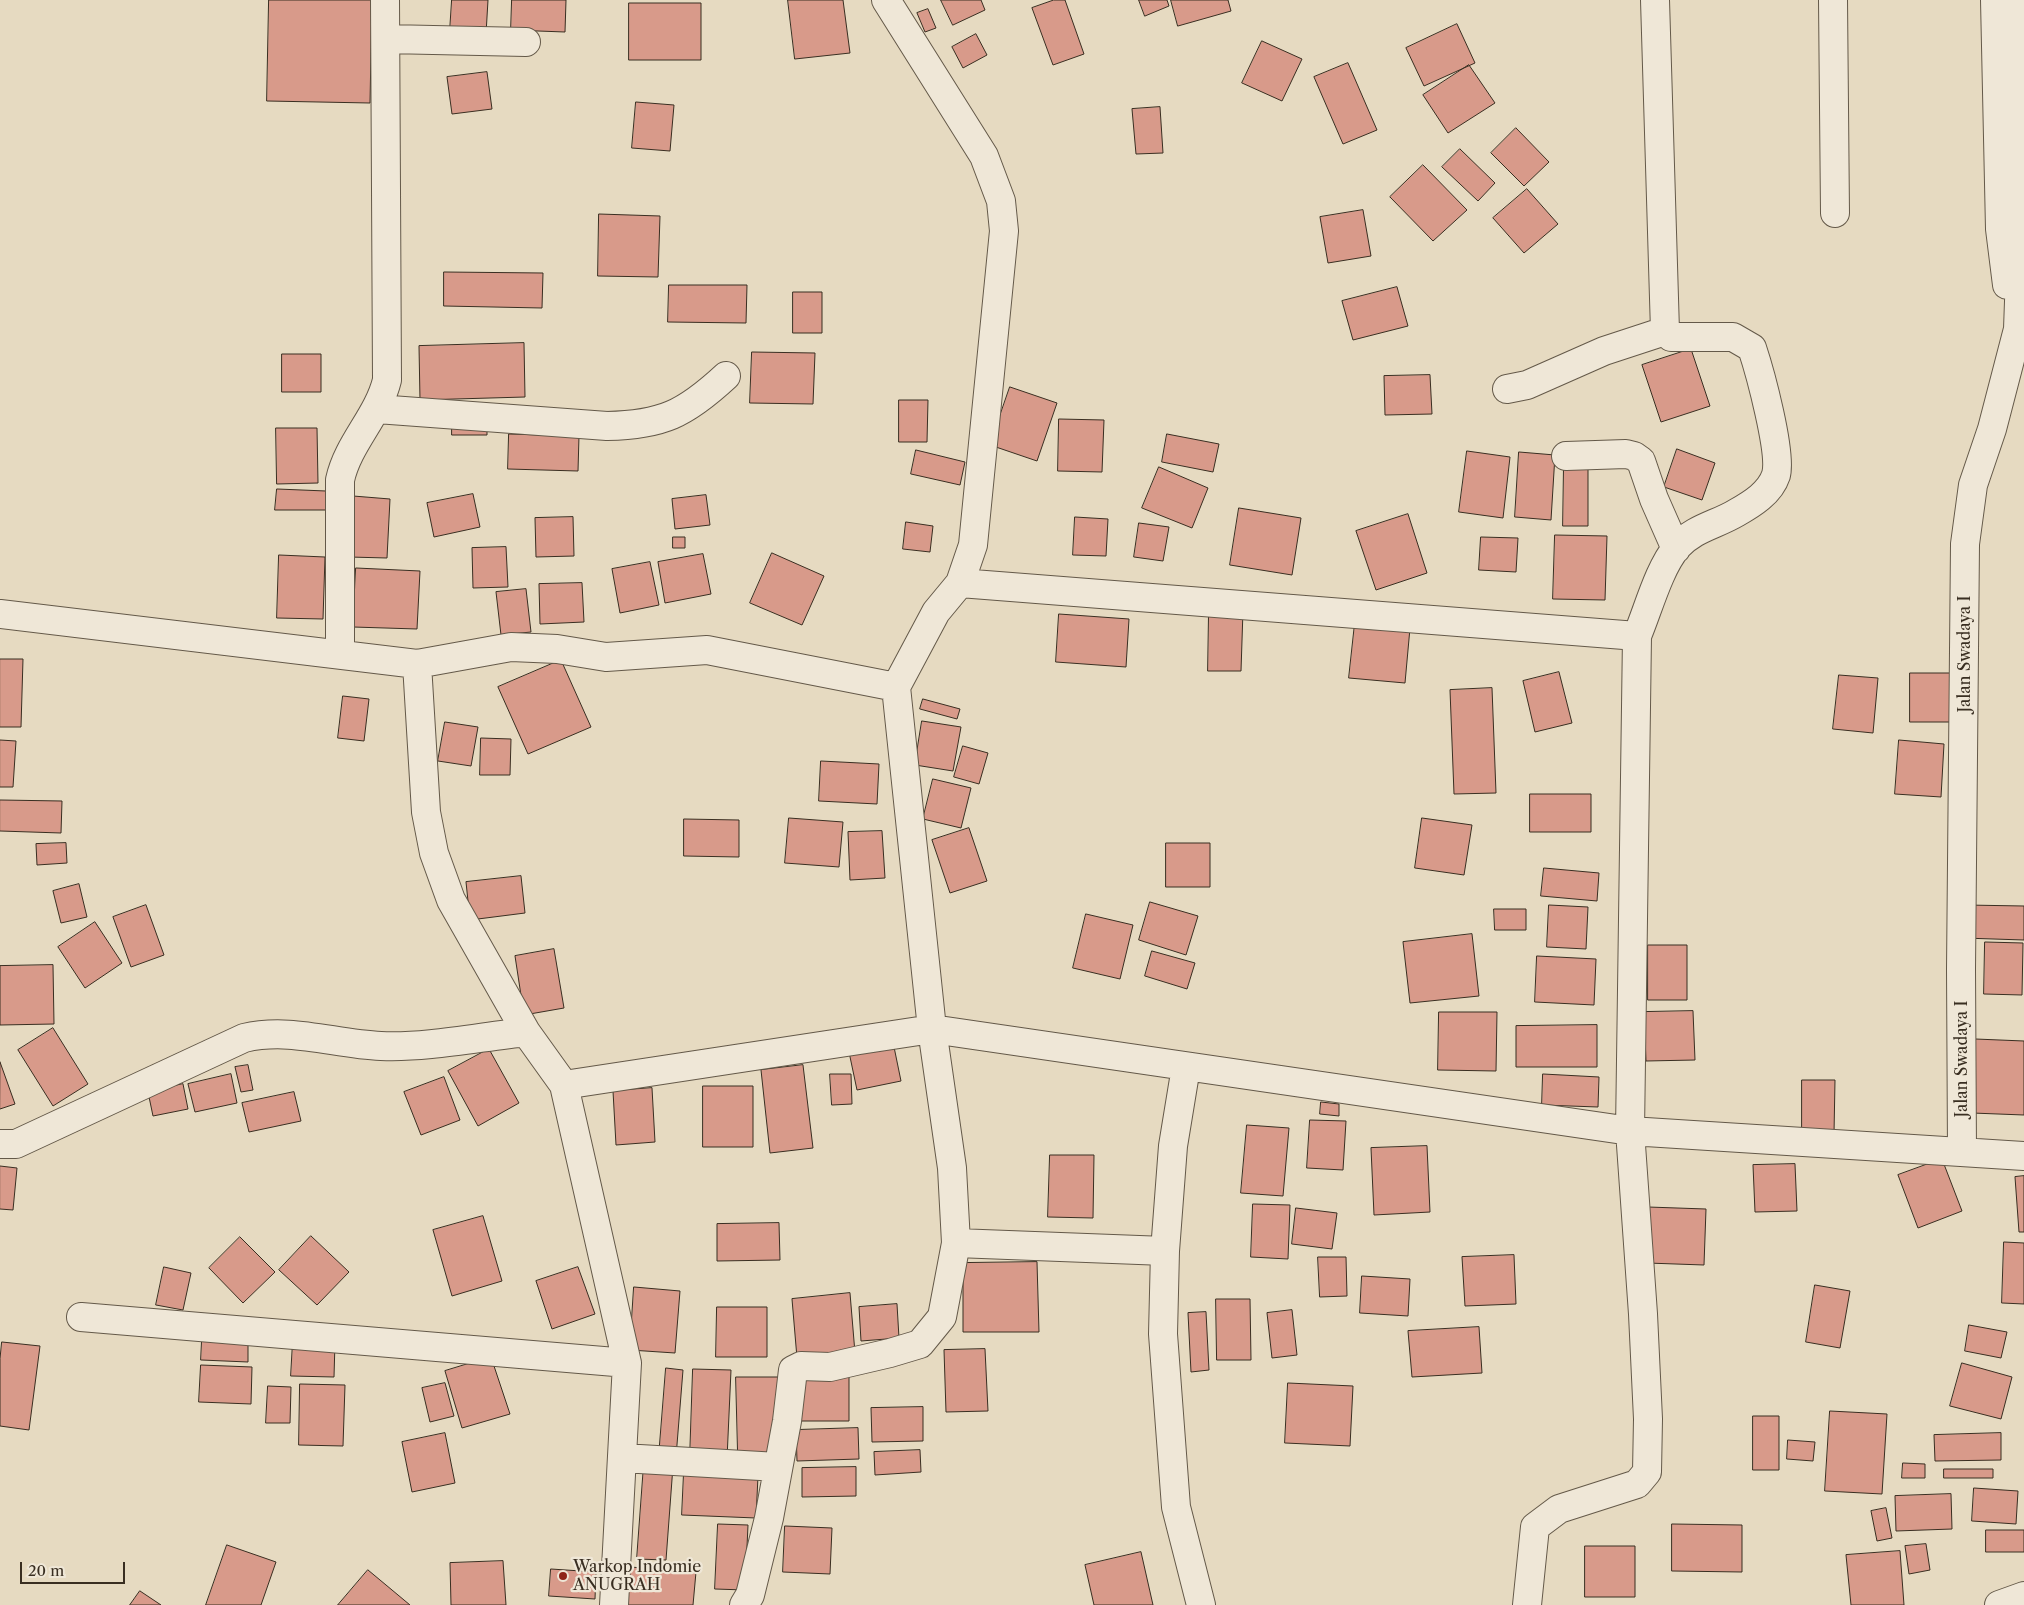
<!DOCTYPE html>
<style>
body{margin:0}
#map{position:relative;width:2024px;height:1605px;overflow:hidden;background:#e6dac1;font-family:"Libre Caslon Text",serif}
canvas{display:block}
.scale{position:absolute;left:20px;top:1562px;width:105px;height:22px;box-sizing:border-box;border:2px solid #392e21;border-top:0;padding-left:6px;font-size:15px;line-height:18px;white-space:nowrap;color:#392e21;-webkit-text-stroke:4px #efe7d7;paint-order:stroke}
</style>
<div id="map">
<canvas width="2024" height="1605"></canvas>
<div class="scale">20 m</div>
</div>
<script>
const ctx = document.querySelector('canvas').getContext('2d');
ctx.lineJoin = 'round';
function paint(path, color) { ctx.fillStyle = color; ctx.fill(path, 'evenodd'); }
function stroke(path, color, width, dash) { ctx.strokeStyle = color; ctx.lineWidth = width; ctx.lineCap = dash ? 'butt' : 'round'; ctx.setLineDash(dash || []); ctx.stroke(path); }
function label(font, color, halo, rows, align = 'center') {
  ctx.font = font + ' "Libre Caslon Text",serif'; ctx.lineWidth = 4.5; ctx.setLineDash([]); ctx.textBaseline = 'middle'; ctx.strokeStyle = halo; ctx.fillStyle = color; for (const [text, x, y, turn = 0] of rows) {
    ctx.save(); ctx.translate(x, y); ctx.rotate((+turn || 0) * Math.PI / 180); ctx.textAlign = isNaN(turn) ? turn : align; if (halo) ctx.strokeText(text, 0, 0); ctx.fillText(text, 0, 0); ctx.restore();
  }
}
const building = new Path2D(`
 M269,0H372L370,103L267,101Z
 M452,0H488L486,34L450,31Z
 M512,0H566L565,32L511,30Z
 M788,0H843L850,53L795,59Z
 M941,0H981L985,10L953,25Z
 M1054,0H1065L1084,54L1053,65L1032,8Z
 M1139,0H1167L1169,6L1145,16Z
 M1171,0H1228L1231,11L1178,26Z
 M629,3H701V60H629Z
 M928,9L936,28L925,32L917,13Z
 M1457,24L1475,63L1424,86L1406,48Z
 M976,34L987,55L963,68L952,47Z
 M1262,41L1302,59L1282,101L1242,83Z
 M1348,63L1377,130L1343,144L1314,77Z
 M1469,65L1495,103L1448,133L1423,95Z
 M487,72L492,109L452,114L447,77Z
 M636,102L674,105L670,151L632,148Z
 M1160,107L1163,153L1136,154L1132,109Z
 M1516,128L1549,162L1524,186L1491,153Z
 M1460,149L1495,183L1478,201L1442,167Z
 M1423,165L1467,210L1433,241L1390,197Z
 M1527,189L1558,224L1524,253L1493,218Z
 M1363,210L1371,256L1328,263L1320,217Z
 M599,214L660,216L658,277L598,276Z
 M444,272L543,273L542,308L444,306Z
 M669,285H747L746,323L668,322Z
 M1397,287L1408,326L1353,340L1342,301Z
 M793,292H822V333H793Z
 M524,343L525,397L420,400L419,346Z
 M1691,349L1710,406L1661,422L1642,365Z
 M752,352L815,353L813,404L750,403Z
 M282,354H321V392H282Z
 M1430,375L1432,414L1385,415L1384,376Z
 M1010,387L1057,403L1037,461L990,445Z
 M899,400H928L927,442H899Z
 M1059,419L1104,420L1102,472L1058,471Z
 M452,422H487V435H452Z
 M276,428H317L318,483L277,484Z
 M509,434L579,436L578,471L508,469Z
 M1167,434L1219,444L1213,472L1162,462Z
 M1677,449L1715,463L1702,500L1664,487Z
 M916,450L965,462L960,485L911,474Z
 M1467,451L1510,457L1503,518L1459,512Z
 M1519,452L1555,455L1551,520L1515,517Z
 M1564,462H1588V526H1563Z
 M1159,467L1208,488L1192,528L1142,508Z
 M277,489L326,491L328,510H275Z
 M473,494L480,527L434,537L427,503Z
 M706,495L710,525L675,529L672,499Z
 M353,496L390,499L387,558L349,557Z
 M1239,508L1301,518L1292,575L1230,565Z
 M1408,514L1427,573L1376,590L1356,531Z
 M573,517L574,556L536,557L535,518Z
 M1075,517L1108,519L1106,556L1073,555Z
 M906,522L933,526L930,552L903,549Z
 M1139,523L1169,527L1163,561L1134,557Z
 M1555,535L1607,536L1605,600L1553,599Z
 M673,537H685V548H673Z
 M1481,537L1518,538L1516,572L1479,570Z
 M506,547L508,587L473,588L472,548Z
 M772,553L824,576L802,625L750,603Z
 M703,554L711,594L665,603L658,562Z
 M279,555L325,557L323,619L277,618Z
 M650,562L659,605L620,613L612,569Z
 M356,568L420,571L417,629L353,627Z
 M582,583L584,622L540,624L539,584Z
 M526,589L531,632L501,635L496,592Z
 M1209,610H1243L1241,671H1208Z
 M1059,614L1129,619L1126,667L1056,662Z
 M1355,623L1410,628L1405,683L1349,678Z
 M0,659H23L21,727H0Z
 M561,660L591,727L528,754L498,687Z
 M1559,672L1572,723L1535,732L1523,681Z
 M1910,673H1953V722H1910Z
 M1839,675L1878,678L1873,733L1833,729Z
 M1492,688L1496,793L1454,794L1450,690Z
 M343,696L369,699L364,741L338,738Z
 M923,699L960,709L957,719L920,709Z
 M922,721L961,727L953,771L915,765Z
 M445,722L478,727L471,766L438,761Z
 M481,738L511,739L510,775H480Z
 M0,740L16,741L13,787H0Z
 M1899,740L1944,744L1941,797L1895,794Z
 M963,746L988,753L979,784L954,777Z
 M821,761L879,764L877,804L819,801Z
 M933,779L971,788L961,828L923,819Z
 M1530,794H1591V832H1530Z
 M0,800L62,801L61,833L0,831Z
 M789,818L843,822L839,867L785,863Z
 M1422,818L1472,825L1464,875L1415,868Z
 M684,819L739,820V857L684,856Z
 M969,828L987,881L950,893L932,840Z
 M882,831L885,878L850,880L848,832Z
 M66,843L67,863L37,865L36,844Z
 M1166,843H1210V887H1166Z
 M1544,868L1599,873L1597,901L1541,896Z
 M521,876L525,913L470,920L466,882Z
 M79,884L87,917L61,923L53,891Z
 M1150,902L1198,916L1186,955L1139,940Z
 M146,905L164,955L131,967L113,917Z
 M1549,905L1588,907L1586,949L1547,947Z
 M1965,905L2024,906V940L1963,938Z
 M1494,909H1526V930H1495Z
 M1086,914L1133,925L1120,979L1073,968Z
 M95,922L122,963L85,988L58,947Z
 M1472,934L1479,996L1410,1003L1403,942Z
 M1985,942L2023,943L2022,995L1984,994Z
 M1648,945H1687V1000H1648Z
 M554,949L564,1008L524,1015L515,956Z
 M1152,951L1195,963L1187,989L1145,976Z
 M1537,956L1596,959L1594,1005L1535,1002Z
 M53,965L54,1024L0,1025V966Z
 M1693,1011L1695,1060L1646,1061L1644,1012Z
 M1439,1012H1497L1496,1071L1438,1070Z
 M1597,1025V1067H1516V1026Z
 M53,1028L88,1084L53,1106L18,1050Z
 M1975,1039L2024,1041V1115L1972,1113Z
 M893,1042L901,1081L857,1090L849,1052Z
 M489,1049L519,1103L478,1126L448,1071Z
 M0,1062L15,1104L0,1109Z
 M248,1065L253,1090L241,1092L235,1067Z
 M803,1065L813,1148L770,1153L761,1070Z
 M231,1074L237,1103L195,1112L188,1084Z
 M830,1074H851L852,1104L832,1105Z
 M1543,1074L1599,1077L1598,1107L1542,1105Z
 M444,1077L460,1120L421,1135L404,1092Z
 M1802,1080H1835L1834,1134H1802Z
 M183,1084L188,1109L153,1116L148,1092Z
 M703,1086H753V1147H703Z
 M652,1088L655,1142L616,1145L613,1091Z
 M294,1092L301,1121L249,1132L242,1103Z
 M1321,1102L1339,1104V1116L1320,1114Z
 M1310,1120L1346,1121L1343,1170L1307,1168Z
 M1247,1125L1289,1128L1283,1196L1241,1193Z
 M1427,1146L1430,1212L1374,1215L1371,1148Z
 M1050,1155H1094L1093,1218L1048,1217Z
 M1942,1159L1962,1211L1918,1228L1898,1175Z
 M1795,1164L1797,1211L1755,1212L1753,1165Z
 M0,1166L17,1168L13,1210L0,1209Z
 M2024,1176V1232H2019L2015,1177Z
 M1253,1204L1290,1205L1288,1259L1251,1257Z
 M1648,1207L1706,1209L1704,1265L1647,1263Z
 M1296,1208L1337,1213L1332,1249L1292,1244Z
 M483,1216L502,1281L452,1296L433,1230Z
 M779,1223L780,1260L717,1261V1224Z
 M311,1236L349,1272L317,1305L279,1270Z
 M240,1237L275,1272L243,1303L209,1268Z
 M2004,1242L2024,1243V1304L2002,1303Z
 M1514,1255L1516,1304L1465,1306L1462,1257Z
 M1318,1257H1346L1347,1296L1320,1297Z
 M1037,1262L1039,1332H963V1263Z
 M164,1267L191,1273L183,1310L156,1305Z
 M578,1267L595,1314L552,1329L536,1281Z
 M1362,1276L1410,1279L1408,1316L1360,1313Z
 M1815,1285L1850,1291L1840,1348L1806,1342Z
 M634,1287L680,1291L675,1353L630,1350Z
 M850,1293L855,1353L797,1358L792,1299Z
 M1216,1299H1250L1251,1360H1217Z
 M897,1304L899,1338L861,1341L859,1307Z
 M717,1307H767V1357H716Z
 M1292,1310L1297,1355L1272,1358L1267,1313Z
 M1206,1312L1209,1370L1191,1372L1188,1313Z
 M1969,1325L2007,1332L2001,1358L1965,1351Z
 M1479,1327L1482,1373L1412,1377L1408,1331Z
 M202,1340L248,1341V1362L201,1360Z
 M293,1341L335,1342L334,1377L291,1376Z
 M2,1342L40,1346L29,1430L0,1426V1359Z
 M985,1349L988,1411L946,1412L944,1350Z
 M491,1357L510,1414L462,1428L445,1371Z
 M1962,1363L2012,1377L2001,1419L1950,1406Z
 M201,1365L252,1367L251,1404L199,1402Z
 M666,1368L683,1370L676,1457L659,1456Z
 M693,1369L731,1370L727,1459L690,1458Z
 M799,1373H849V1421H799Z
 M736,1377H778L779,1454H738Z
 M445,1383L454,1416L430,1422L422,1388Z
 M1288,1383L1353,1386L1350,1446L1285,1443Z
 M300,1384L345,1385L343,1446L299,1445Z
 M268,1386L291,1387L290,1423H266Z
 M923,1407V1441L872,1442L871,1408Z
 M1830,1411L1887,1414L1882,1494L1825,1491Z
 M1753,1416H1779V1470H1753Z
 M858,1428L859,1459L797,1461L796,1430Z
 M445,1433L455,1483L412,1492L402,1442Z
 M2001,1433V1460L1935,1461L1934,1435Z
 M1788,1440L1815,1442L1813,1461L1787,1459Z
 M920,1450L921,1472L875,1475L874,1452Z
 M1903,1463L1925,1464V1478H1902Z
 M644,1464L673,1466L666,1560L637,1559Z
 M856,1467V1496L802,1497V1468Z
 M1944,1469H1993V1478H1944Z
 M684,1472L758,1476L756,1518L682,1515Z
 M1974,1488L2018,1491L2016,1524L1972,1521Z
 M1951,1494L1952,1529L1896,1531L1895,1496Z
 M1886,1508L1892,1538L1877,1541L1871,1511Z
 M718,1524L748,1525L745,1590L715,1589Z
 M1672,1524L1742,1525V1572L1672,1571Z
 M785,1526L832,1528L830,1574L783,1572Z
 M1986,1530H2024V1552H1986Z
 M1926,1544L1930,1570L1909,1574L1905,1546Z
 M227,1545L276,1562L261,1605H206Z
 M1585,1546H1635V1597H1585Z
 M1900,1551L1904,1605H1851L1846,1555Z
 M1141,1552L1153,1605H1094L1085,1565Z
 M503,1561L506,1605H451L450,1563Z
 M630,1567L696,1572L693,1605H627Z
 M551,1569L596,1572L595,1599L549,1596Z
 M368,1570L410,1605H338Z
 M140,1591L161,1605H130Z`);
paint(building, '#d89a8a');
stroke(building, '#392e21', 1);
const minor = new Path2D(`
 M1833,0L1835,213
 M1995,0L2000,229L2007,285
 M2018,0L2024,161
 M387,39L526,42
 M1507,389L1527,385L1604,351L1665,331
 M377,409L607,426C662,425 685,414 726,376
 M1566,456L1626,454L1634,456L1641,461L1654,499L1676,549
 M960,583L1637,636
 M0,614L417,664L511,647L557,649L606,657L707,650L896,687
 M340,654V480C348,443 378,417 387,380L385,0
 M417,664L426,812L434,853L451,900L526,1032L564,1085L627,1363L614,1605
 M1186,1067L1173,1146L1165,1251L1163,1334L1176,1507L1201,1605
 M564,1085L932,1029L1630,1131L2024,1156
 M0,1144H16L244,1038C291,1027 334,1044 381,1046C427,1048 479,1037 526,1032
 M1962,1152L1961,969L1965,544L1973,485L1992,429L2018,329L2024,163
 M956,1243L1165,1251
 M81,1317L627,1363
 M622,1458L778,1467
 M744,1605L750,1595L769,1518L787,1421L793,1370L801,1366L830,1367L890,1353L920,1344L942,1317L956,1243L952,1168L932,1029L896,687L936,612L960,583L973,545L1004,231L1001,201L984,156L886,0
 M1527,1605L1535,1527L1559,1509L1637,1484L1647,1472L1648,1419L1643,1314L1630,1131L1637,636C1648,610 1659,568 1677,547C1694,528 1716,525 1736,513C1752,504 1770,493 1776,475C1782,453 1760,372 1752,348L1733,337H1671L1665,331L1655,0`);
const tertiary = new Path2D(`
 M1999,1605L2024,1596`);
stroke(minor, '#645949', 30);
stroke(tertiary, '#645949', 30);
stroke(minor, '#efe7d7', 28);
stroke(tertiary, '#efe7d7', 28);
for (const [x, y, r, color] of [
 [563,1576,5,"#8f2418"]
]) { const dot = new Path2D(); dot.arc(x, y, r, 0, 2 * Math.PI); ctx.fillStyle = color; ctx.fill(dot); stroke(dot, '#efe7d7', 2); }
label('16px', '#392e21', '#efe7d7', [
 ["Jalan Swadaya I",1965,654,-90],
 ["Jalan Swadaya I",1962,1059,-90]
]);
label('16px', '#392e21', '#efe7d7', [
 ["Warkop Indomie",573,1567],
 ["ANUGRAH",573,1585]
], 'left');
</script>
